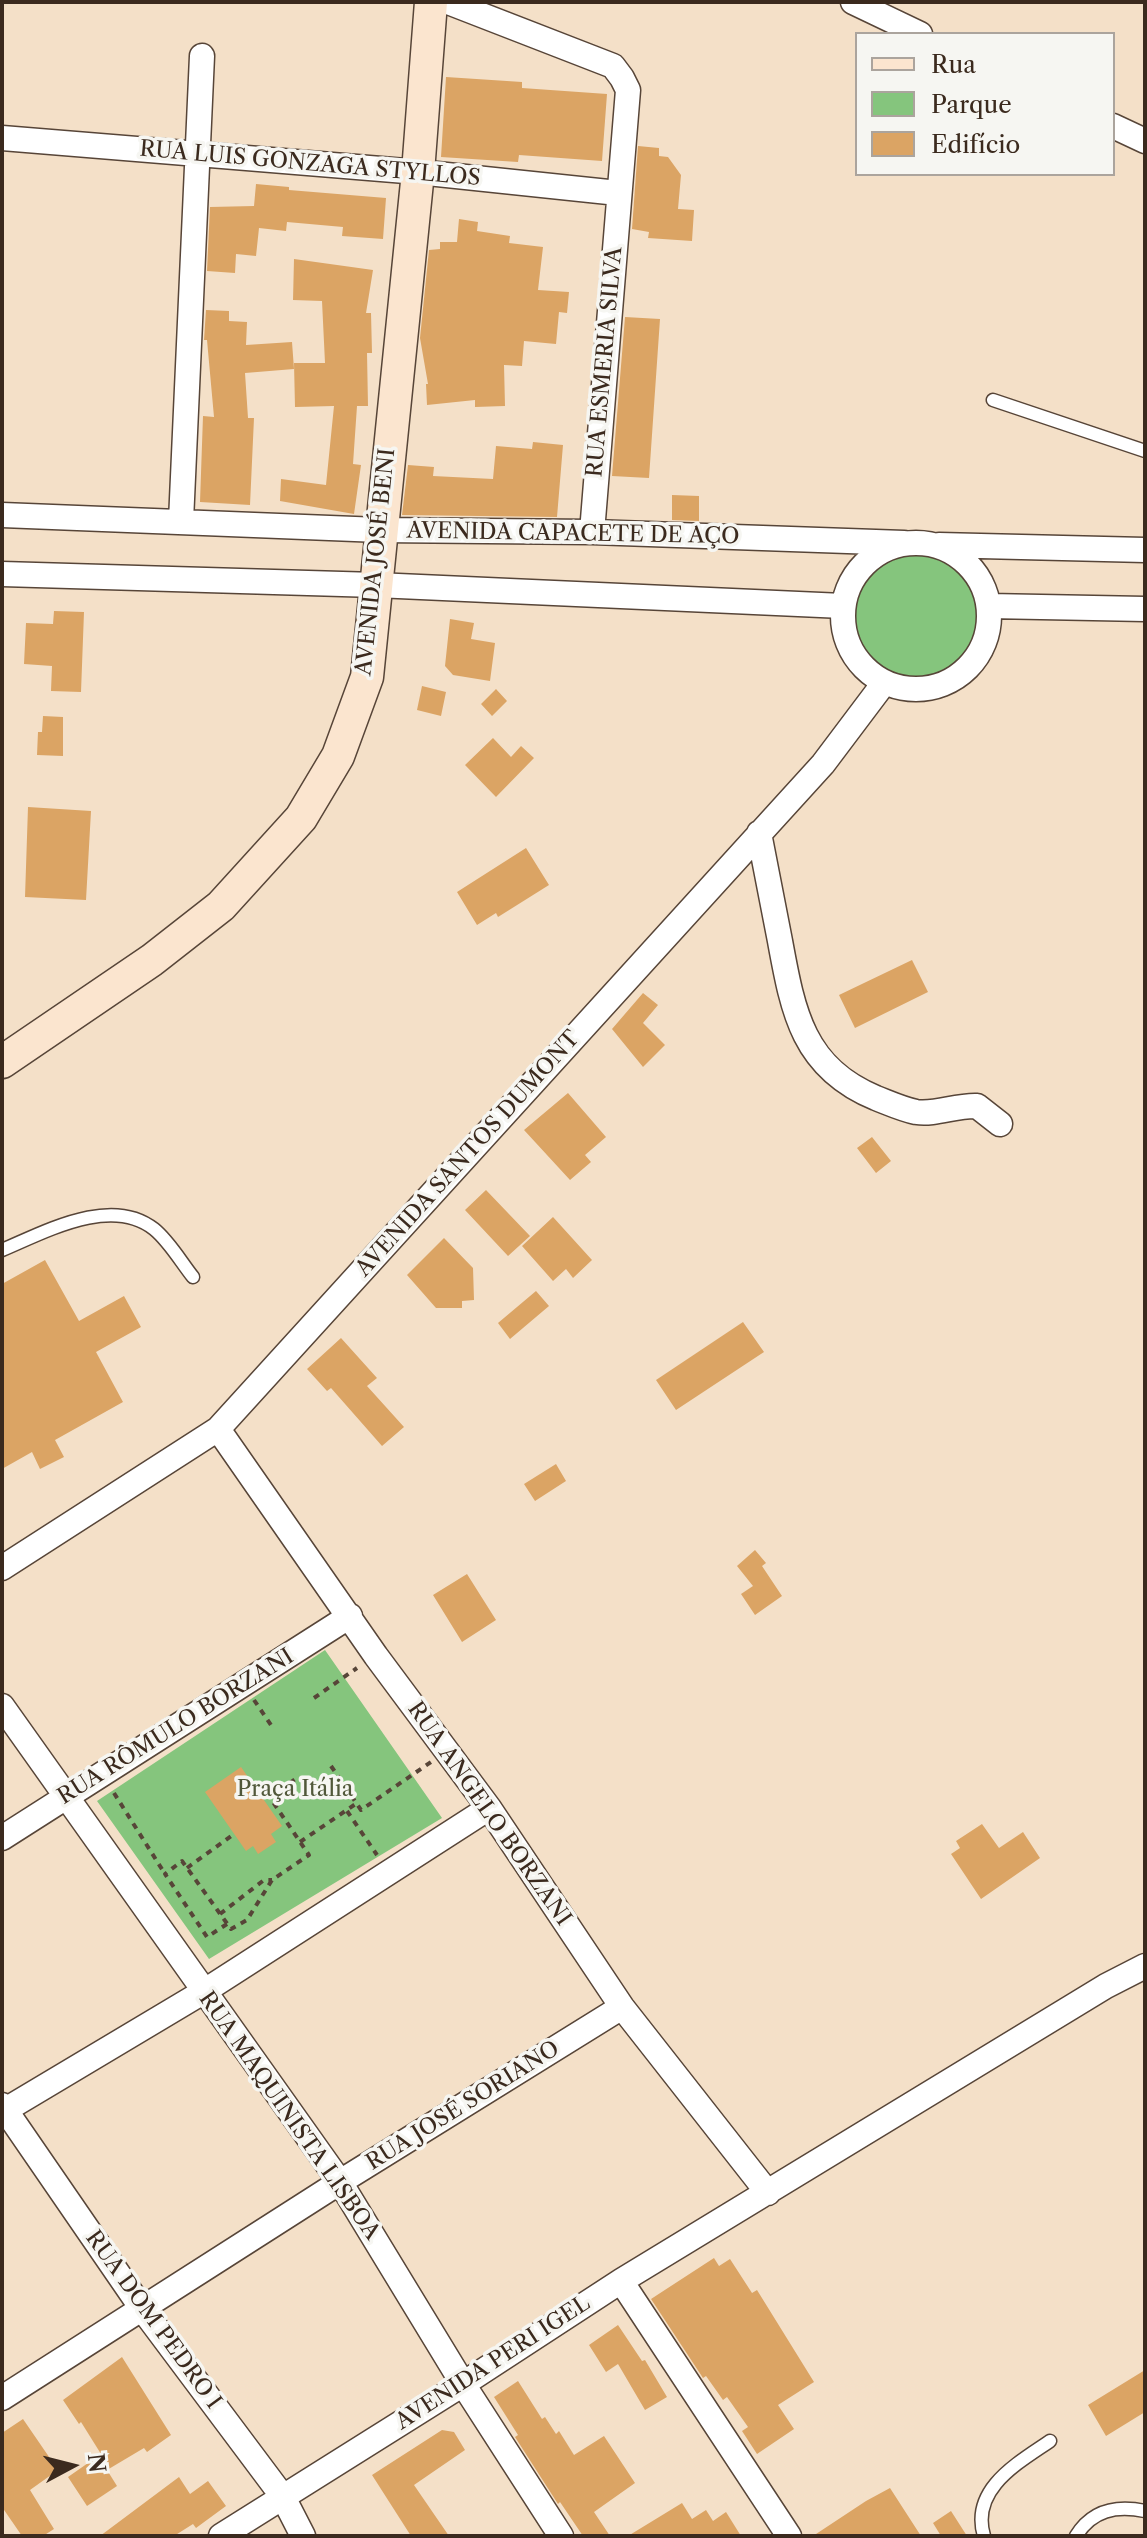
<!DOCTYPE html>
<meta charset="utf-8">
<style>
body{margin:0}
#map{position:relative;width:1147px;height:2538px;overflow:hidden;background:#f4e0c8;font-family:"Libre Caslon Text",serif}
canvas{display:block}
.frame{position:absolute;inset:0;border:4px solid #3b2a1e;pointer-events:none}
.legend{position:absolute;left:855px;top:32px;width:260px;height:144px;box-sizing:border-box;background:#f6f6f2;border:2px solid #aba49d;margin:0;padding:10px 14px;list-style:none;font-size:24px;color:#3b2a1e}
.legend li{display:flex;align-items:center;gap:16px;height:40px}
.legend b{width:40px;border:2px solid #aba49d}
.north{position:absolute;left:32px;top:2426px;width:80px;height:80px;-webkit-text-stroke:6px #f6f6f2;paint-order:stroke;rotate:83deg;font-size:22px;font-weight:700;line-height:32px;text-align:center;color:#3b2a1e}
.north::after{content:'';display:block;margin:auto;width:28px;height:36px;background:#3b2a1e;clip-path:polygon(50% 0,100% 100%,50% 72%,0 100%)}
</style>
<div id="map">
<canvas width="1147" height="2538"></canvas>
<div class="frame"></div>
<ul class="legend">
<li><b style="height:10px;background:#fbe5cf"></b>Rua</li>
<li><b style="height:22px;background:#85c57d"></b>Parque</li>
<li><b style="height:22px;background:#dba464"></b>Edifício</li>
</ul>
<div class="north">N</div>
</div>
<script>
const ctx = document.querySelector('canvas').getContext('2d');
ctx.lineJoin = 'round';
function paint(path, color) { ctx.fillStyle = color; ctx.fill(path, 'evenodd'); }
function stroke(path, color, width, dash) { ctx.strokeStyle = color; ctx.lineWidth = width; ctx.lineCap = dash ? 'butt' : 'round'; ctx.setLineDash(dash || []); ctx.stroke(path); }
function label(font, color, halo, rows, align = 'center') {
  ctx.font = font + ' "Libre Caslon Text",serif'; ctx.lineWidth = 7; ctx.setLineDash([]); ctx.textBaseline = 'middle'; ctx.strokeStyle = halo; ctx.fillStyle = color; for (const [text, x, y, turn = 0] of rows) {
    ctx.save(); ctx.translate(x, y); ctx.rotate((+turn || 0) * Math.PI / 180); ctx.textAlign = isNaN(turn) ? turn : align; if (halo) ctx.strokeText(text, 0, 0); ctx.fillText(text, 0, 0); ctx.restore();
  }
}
paint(new Path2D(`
 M850 617a65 65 0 1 1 130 0a65 65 0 1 1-130 0Z
 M325,1650L442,1818L209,1959L97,1801Z`), '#85c57d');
paint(new Path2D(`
 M446,77L522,82V88L607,94L602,161L519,155L518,162L441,157Z
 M638,146L659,148V156L668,157L681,175L678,209L694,210L692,241L648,238L649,232L632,229Z
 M256,184L289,187V190L386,198L383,239L342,236L343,227L287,222L286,231L259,228L256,256L236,254L235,273L207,271L210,207L254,206Z
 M459,219L478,222L477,231L510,236L509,243L543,247L538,290L569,292L567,313L559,312L556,344L524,341L522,366L504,365L505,406L475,407V400L427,405L426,384H428L420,338L429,250L440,249V242H457Z
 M294,259L373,270L366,313H371L372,353H367L368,406H357L353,464L361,465L354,514L280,501L281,479L326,485L334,406L295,407L294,363H325L322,301L293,300Z
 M206,310L229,311V321L247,322L246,345L292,342L294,369L245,373L248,418H254L250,505L200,502L203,416L214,417L207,340H204Z
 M625,317L660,319L649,478L612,476Z
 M533,442L563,445L557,517L402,515L408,465L434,467L433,476L493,479L496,446L532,449Z
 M672,495L699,496V521L672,520Z
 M54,611L84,612L81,692L51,691L52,666L24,664L26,623L53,624Z
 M450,619L474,623L471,639L495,643L490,681L453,675L445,666Z
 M422,686L446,692L441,716L417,710Z
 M496,689L507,701L492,716L481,704Z
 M43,716L63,717V756L37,755L38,732H42Z
 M493,738L511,757L521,746L534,758L496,797L465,765Z
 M28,807L91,811L86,900L25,897Z
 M526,848L549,885L498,917L496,913L477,925L457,892Z
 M912,960L928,992L855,1028L839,995Z
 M643,993L658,1005L643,1023L665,1045L643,1067L612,1029Z
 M568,1093L606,1137L585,1155L591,1162L570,1180L524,1130Z
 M872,1137L891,1161L876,1173L857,1148Z
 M486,1190L530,1236L508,1256L465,1210Z
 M553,1217L592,1260L573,1278L566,1269L553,1281L522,1246Z
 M444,1238L473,1268L474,1300L462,1301V1308H436L407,1275Z
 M45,1260L79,1321L124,1296L141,1327L96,1352L123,1402L55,1440L64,1457L40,1469L32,1452L2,1469V1284Z
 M536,1291L549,1306L510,1339L498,1323Z
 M743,1322L764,1352L676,1410L656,1380Z
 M341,1338L377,1378L367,1386L404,1427L382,1446L331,1388L327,1391L307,1369Z
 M556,1464L566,1481L535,1501L524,1484Z
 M755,1550L766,1563L762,1566L782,1596L755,1615L741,1594L753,1586L737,1566Z
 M467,1574L496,1620L462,1642L433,1595Z
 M241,1767L282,1826L271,1834L276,1842L258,1854L253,1846L246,1851L205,1792Z
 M982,1824L999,1848L1023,1832L1040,1858L981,1899L951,1854L960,1848L956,1841Z
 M714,2258L719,2266L730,2259L752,2293L757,2290L814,2382L778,2405L794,2429L757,2454L742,2431L748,2427L727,2397L723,2400L706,2376L703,2378L651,2299Z
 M618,2325L642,2361L645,2360L667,2397L645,2410L618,2364L606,2372L589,2345Z
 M122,2357L171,2435L147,2452L144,2448L107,2470L117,2486L87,2506L68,2477L101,2454L81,2422L79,2424L63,2400Z
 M1145,2370V2412L1106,2436L1088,2405Z
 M518,2381L542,2419L545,2417L556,2434L559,2431L574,2455L604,2436L635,2483L594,2512L610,2536H583L560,2502L558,2504L515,2437L518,2435L494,2397Z
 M23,2419L58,2470L30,2490L54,2529L43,2536H22L2,2507V2433Z
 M442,2430L454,2432L465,2450L414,2485L449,2536H411L372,2475Z
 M179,2477L190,2494L208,2481L226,2506L196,2528L193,2524L174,2536H100Z
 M890,2488L921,2536H813L866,2501Z
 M682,2503L692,2519L706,2510L713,2521L726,2512L741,2536H628Z
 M951,2511L967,2536H941L933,2523Z`), '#dba464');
const lane = new Path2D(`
 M993,400L1145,451
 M2,1250C45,1232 111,1195 154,1229C169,1241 181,1262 193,1277
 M984,2536C970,2489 1018,2463 1050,2441
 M1076,2536C1092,2510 1116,2505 1145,2511`);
const street = new Path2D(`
 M448,2L613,66L622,78L628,90L592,532
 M853,2L920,34
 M1113,126L1145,141
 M2,138L418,172L618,193
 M2,515L380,530L592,532L904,543
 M181,521L202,56
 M843 616a73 73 0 1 1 146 0a73 73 0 1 1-146 0Z
 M939,545L1145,550
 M2,574L376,585L843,606
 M989,606L1145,609
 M759,833C766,869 773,905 780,941C793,1012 803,1068 876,1098C889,1103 902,1109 916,1112C936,1115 956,1105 977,1106L1000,1124
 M218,1429L376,1656L489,1808L622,2007L768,2193
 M2,1568L218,1429L823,764L884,683
 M2,1706L340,2182L463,2384L561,2536
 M2,1838L350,1616
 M2,2105L143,2310L283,2497L303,2536
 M2,2112L203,1992L489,1808
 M621,2281L789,2536
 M2,2398L340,2182L622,2007
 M221,2536L463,2384L621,2281L1106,1986L1145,1966`);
const secondary = new Path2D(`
 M2,1062L152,960L221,906L301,818L338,756L367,677L418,172L431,2`);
stroke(lane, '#574538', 15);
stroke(street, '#574538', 27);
stroke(secondary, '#574538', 35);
stroke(new Path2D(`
 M314,1698L357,1668
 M254,1700L271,1725
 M331,1766L361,1810L431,1762
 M114,1793L165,1874
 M270,1797L297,1778
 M347,1811L377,1855
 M300,1842L357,1803
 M187,1868L234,1834
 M220,1914L264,1880H272
 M227,1924L207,1937L165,1874L182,1861L231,1929L247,1920L272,1880L309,1855L258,1780`), '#574538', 4, [6, 6]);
stroke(lane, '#fff', 12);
stroke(street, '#fff', 24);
stroke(secondary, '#fbe5cf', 32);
label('22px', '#3b2a1e', '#f6f6f2', [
 ["RUA LUIS GONZAGA STYLLOS",310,164,5],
 ["RUA ESMERIA SILVA",605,362,-85],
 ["AVENIDA CAPACETE DE AÇO",573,534,1],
 ["AVENIDA JOSÉ BENI",376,562,-84],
 ["AVENIDA SANTOS DUMONT",468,1154,-48],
 ["RUA RÔMULO BORZANI",176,1727,-32],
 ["RUA ANGELO BORZANI",489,1814,55],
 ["RUA JOSÉ SORIANO",463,2106,-32],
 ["RUA MAQUINISTA LISBOA",289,2116,55],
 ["RUA DOM PEDRO I",153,2320,54],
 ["AVENIDA PERI IGEL",493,2363,-33]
]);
label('22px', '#51583a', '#f6f6f2', [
 ["Praça Itália",295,1790]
]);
</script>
